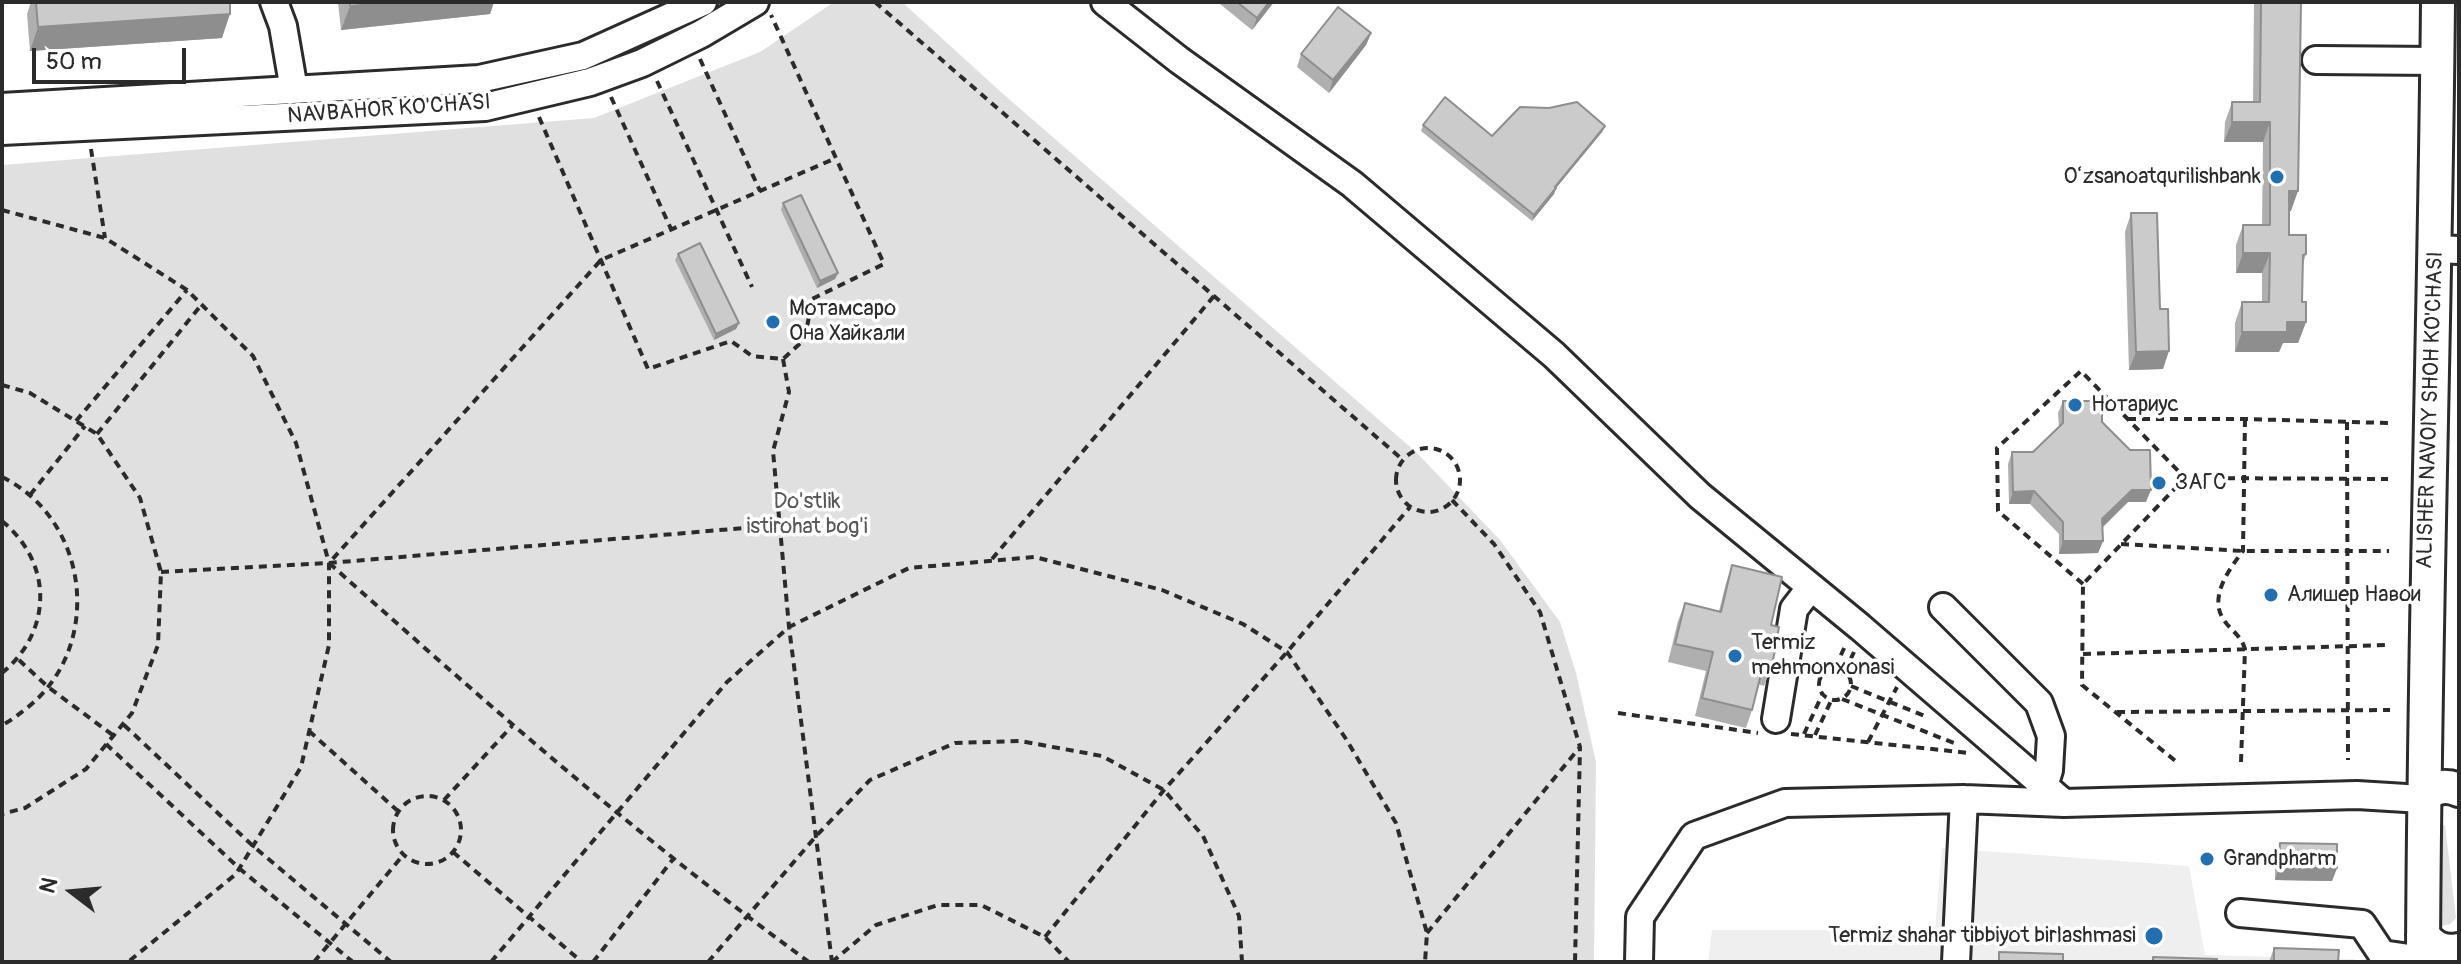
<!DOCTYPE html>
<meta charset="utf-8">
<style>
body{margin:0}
#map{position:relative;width:2461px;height:964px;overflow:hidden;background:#fff;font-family:Pangolin,sans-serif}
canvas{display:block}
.frame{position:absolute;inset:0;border:4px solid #2b2b2b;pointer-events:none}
.north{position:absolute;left:32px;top:852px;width:80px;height:80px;-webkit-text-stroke:6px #fff;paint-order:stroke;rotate:286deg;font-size:22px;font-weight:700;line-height:32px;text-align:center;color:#2b2b2b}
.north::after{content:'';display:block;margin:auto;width:28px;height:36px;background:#2b2b2b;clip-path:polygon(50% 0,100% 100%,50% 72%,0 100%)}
.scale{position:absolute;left:32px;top:48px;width:154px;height:36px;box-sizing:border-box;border:4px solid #2b2b2b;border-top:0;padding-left:10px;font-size:24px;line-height:28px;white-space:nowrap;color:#2b2b2b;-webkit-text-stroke:6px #fff;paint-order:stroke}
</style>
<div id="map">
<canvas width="2461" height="964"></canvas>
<div class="frame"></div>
<div class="north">N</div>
<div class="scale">50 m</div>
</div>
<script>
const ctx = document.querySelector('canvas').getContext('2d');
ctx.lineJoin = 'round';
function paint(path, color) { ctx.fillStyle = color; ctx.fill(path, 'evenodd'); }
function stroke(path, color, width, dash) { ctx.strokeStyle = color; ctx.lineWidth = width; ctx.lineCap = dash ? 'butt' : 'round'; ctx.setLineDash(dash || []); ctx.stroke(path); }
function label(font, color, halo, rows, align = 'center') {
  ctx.font = font + ' Pangolin,sans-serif'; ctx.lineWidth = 7; ctx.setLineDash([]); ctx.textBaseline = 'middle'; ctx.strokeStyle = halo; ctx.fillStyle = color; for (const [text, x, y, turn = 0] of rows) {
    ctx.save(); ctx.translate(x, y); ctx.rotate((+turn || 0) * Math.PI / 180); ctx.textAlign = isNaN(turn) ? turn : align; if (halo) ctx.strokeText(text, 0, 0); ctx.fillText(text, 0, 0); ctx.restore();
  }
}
paint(new Path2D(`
 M1942,848L2189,866L2205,955L2355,959V962H1708L1712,930H1935Z`), '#efefef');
paint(new Path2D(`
 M834,2H902L1002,93L1416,452L1500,540L1560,622L1576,673L1596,762L1594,962H2V165L594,118L760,52Z
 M2445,825L2456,918L2450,924L2437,927L2439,826Z`), '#e0e0e0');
const minor = new Path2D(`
 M274,2L283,26L294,90
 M1105,2L1179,60L1352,184L1554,355L1700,496L1860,627L2064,803
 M2316,60L2437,61
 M2,107L479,79L583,56L703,2
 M2,131L485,107L590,82L642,63L701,34L755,2
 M2436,249L2459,250
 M1943,607L2039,703L2051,736L2049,770L2044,786
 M1776,719L1794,609L1811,587
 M2240,913L2362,924L2382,954L2423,960
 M1639,962L1640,917L1694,836L1785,803L1964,799L2064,803L2357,795L2422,799
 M1956,962L1964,799`);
const major = new Path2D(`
 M2422,799C2433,787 2445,784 2459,790
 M2423,935C2433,948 2443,953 2459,950
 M2423,962C2424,642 2435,322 2438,2`);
stroke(minor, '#2b2b2b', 32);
stroke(major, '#2b2b2b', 38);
stroke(new Path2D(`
 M875,2L1403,460
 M700,59L760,191
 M657,81L752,287
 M611,97L671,229
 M539,117L648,369L731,341L752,356L783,359L805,339L812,299L884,264L771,15
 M91,149L105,238
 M2,210L105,238L187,290L253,356L296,443L329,563V645L301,767L236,874L128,962
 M783,359L789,392L773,451L789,627L832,962
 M2,385L30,393L97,434L140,498L161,572L158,645L132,713L86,769L25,808L2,814
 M2128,419H2245L2388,423
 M76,421L187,290
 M2347,422L2348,760
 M97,434L202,304
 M1396 480a32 32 0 1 1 64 0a32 32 0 1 1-64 0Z
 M2,477C90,520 104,647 27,708C19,714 11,721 2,725
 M2185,478L2388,479
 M30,495L85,426
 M1452,500L1494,544L1540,612L1580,747L1575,962
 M2,521C53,563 53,631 2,673
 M2121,544L2243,551H2389
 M992,559L1214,296
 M161,572L329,563L780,525
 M2083,584L1998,511L1997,448L2081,371L2185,478L2083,584L2082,685L2178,763
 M2083,654L2389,645
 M19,660L48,687L114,736
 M1819 684a16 16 0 1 1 32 0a16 16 0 1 1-32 0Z
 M1835,668L1846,644
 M1845,671L1854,652
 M1851,686L1927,717
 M1842,699L1959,745
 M2117,712L2390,710
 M1618,713L1758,733
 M124,725L253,846L391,962
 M309,731L399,812
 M1791,734L1969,753
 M1804,734L1822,695
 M1815,735L1831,701
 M1868,742L1897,687
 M106,744L240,869L353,962
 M2241,762L2245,649C2240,633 2229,630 2222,617C2210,595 2230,568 2243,551L2245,419
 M393 830a34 34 0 1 1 68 0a34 34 0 1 1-68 0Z
 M444,800L512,726
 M453,852L582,962
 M1427,933L1580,747
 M1045,937L1164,790L1287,652L1410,507
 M314,962L404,854
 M491,962L727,682L789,627L909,568L1035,557L1162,590L1243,624L1287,652L1346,739L1396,823L1427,933L1425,962
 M593,962L674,858
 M708,962L817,835L870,780L955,743L1020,741L1102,756L1164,790L1203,836L1239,916L1242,962
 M809,962C640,839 484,701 329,563L601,260L836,158
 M832,962L876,925L938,905H981L1045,937L1069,962`), '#2b2b2b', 4, [8, 6]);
stroke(minor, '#fff', 26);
stroke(major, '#fff', 32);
paint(new Path2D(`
 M31,2H230L222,38L30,51L27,14Z
 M338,2H494L490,14L341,30Z
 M1220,2H1274L1252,30L1220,4Z
 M2254,2H2301L2291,211H2289V235L2306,254L2303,264L2302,302L2306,322L2298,343H2283L2279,352H2235V323L2242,302H2262V273H2236V245L2243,225H2262L2263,142H2224L2225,122L2232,102H2253Z
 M1371,33L1366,45L1329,93L1297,67L1301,54Z
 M1423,125L1492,136L1605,126L1602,132L1556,188L1554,194L1532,221L1421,131Z
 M783,203L838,273L835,279L817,288L781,210Z
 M2131,213L2163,369L2129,370L2125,232Z
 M678,254L739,323L736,329L714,340L675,260Z
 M2063,401L2102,422L2146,502H2128L2102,527L2103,541L2098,553L2059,554V534L2030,504H2009L2008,464L2012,452H2033L2059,427L2058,413Z
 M1732,565L1771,625V668L1764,686L1758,684L1752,710L1746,728L1695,716L1706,671L1668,662L1678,621L1685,603L1719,611L1726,583Z
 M2280,843L2337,868L2332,881L2275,880V856Z
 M2274,948L2338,962H2269Z`), '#afafaf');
paint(new Path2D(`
 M391,2H494L490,14L341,30L350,6Z
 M1269,2H1274L1252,30L1257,18Z
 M230,14L222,38L30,51L38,27Z
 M1371,33L1366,45L1329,93L1333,80Z
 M2232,122H2270L2263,142H2224Z
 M1605,126L1602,132L1556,188L1554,194L1532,221L1534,215L1555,187Z
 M2289,191H2298L2291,211H2281Z
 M2243,253H2270L2262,273H2236Z
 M838,273L835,279L817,288L820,281Z
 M2287,322H2306L2298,343H2283L2279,352H2235L2242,332Z
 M739,323L736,329L714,340L716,334Z
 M2169,351L2163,369L2129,370L2136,352Z
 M2132,490H2151L2146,502H2128L2098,532L2102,519Z
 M2034,491L2030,504H2009L2013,492Z
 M2063,541H2103L2098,553L2059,554Z
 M2279,867L2337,868L2332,881L2275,880Z`), '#8e8e8e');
const building = new Path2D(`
 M36,2H230V14L38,27Z
 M350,2H391L350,6Z
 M1237,2H1269L1257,18Z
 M2261,2H2301L2298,191H2289V235H2306V254L2303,255L2302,302H2306V322H2287V332H2242V302H2269L2270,253H2243V225H2270V122H2232V102H2260Z
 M1338,7L1371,33L1333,80L1301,54Z
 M1445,97L1492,136L1520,107L1549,108L1577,102L1605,126L1555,187L1556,188L1534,215L1423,125Z
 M801,195L838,273L820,281L783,203Z
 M2131,213H2157L2160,309H2168L2169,351L2136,352Z
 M700,243L739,323L716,334L678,254Z
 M2063,401H2102V422L2130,450H2150L2151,490H2132L2102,519L2103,541H2063V522L2034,491L2013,492L2012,452H2033L2063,423Z
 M1732,565L1782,577L1771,625L1779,627L1775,651L1771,668L1763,666L1752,710L1702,698L1713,652L1675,644L1685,603L1721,612Z
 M2280,843L2337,844V868L2279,867Z
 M2274,948L2339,950L2338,962H2274Z
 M1999,952L2063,954V962H1999Z
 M2153,957L2217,959V962H2153Z`);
paint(building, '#cbcbcb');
stroke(building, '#8e8e8e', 2);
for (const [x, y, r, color] of [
 [2277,177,8,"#1f6fb2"],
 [773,322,8,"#1f6fb2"],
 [2075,405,8,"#1f6fb2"],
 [2159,483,8,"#1f6fb2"],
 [2271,595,8,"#1f6fb2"],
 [1735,656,8,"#1f6fb2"],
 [2207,859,8,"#1f6fb2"],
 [2154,936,10,"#1f6fb2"]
]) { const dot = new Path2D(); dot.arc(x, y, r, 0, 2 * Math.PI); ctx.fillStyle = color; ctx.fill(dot); stroke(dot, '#fff', 3); }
label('22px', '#2b2b2b', '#fff', [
 ["NAVBAHOR KO'CHASI",389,110,-4],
 ["ALISHER NAVOIY SHOH KO'CHASI",2431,410,-88]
]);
label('22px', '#2b2b2b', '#fff', [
 ["Oʻzsanoatqurilishbank",2261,177,"right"],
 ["Мотамсаро",789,309],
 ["Она Хайкали",789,334],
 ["Нотариус",2091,405],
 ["ЗАГС",2175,483],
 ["Алишер Навои",2287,595],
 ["Termiz",1751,643],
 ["mehmonxonasi",1751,668],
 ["Grandpharm",2223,859],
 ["Termiz shahar tibbiyot birlashmasi",2136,936,"right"]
], 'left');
label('22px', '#585858', '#fff', [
 ["Do'stlik",807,502],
 ["istirohat bog'i",807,527]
]);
</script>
